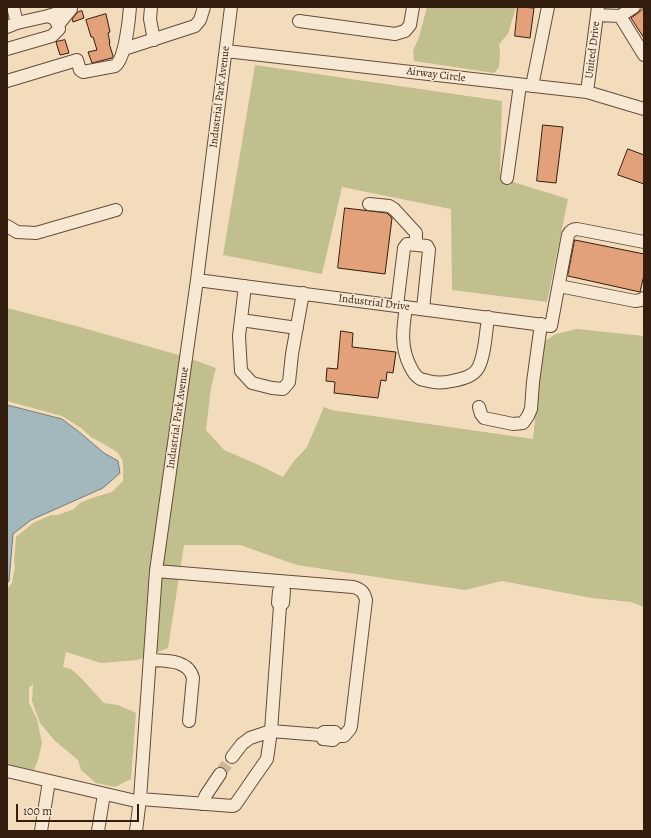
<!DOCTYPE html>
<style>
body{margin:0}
#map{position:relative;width:651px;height:838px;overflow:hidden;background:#f3dcbc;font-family:Alegreya,serif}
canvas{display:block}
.frame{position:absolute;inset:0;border:8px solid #331d0e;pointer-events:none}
.scale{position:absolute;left:16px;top:804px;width:123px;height:18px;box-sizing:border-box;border:2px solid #331d0e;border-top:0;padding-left:5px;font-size:12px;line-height:14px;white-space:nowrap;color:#331d0e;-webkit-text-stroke:3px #f7e8d3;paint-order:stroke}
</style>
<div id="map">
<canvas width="651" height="838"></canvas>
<div class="frame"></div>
<div class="scale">100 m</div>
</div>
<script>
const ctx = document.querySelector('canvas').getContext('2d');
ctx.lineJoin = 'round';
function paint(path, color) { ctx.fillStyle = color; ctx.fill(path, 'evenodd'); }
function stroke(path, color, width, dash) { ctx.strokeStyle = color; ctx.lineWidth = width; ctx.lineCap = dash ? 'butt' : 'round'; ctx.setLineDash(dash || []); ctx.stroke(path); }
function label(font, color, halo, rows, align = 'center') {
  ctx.font = font + ' Alegreya,serif'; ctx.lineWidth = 3; ctx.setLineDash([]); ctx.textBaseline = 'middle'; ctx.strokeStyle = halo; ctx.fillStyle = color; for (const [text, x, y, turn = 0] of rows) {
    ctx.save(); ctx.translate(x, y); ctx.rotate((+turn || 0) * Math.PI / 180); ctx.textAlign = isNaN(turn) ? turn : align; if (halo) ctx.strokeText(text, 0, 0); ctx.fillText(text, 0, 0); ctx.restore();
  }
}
paint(new Path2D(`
 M427,7H516L508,34L499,44L500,53L499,67L494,73L414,61L413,51L419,37Z
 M255,65L502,101L500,178L568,199L547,302L452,290L451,209L342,187L322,274L223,255Z
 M7,308L80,327L182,356L146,657L138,660L101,663L66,652L63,667L71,669L81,678L104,703L118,705L136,713L131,779L115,787L96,783L81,770L78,760L54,740L40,723L32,701L33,684L29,688V703L37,719L42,743L38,760L34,770L7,764V589L12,583L14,571L15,568L14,563L16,537L33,523L51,515H58L74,509L80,503L92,498L112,492L123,481V465L122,459L117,452L102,443L91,437L81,428L62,416L7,401Z
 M577,329L644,336V607L631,602L592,598L502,581L465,590L376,577L297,565L240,545H184L168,648L155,653L161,572L191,359L216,368L211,387L206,430L224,450L261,466L283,477L294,461L307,447L324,407L331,410L533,439L543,342L556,334Z`), '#c0bf8d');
const water = new Path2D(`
 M7,405L62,419L78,431L104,453L118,461L120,473L103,488L31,520L13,534L9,581L7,583Z`);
paint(water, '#a2b8bd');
stroke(water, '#767a77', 1);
const building = new Path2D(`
 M518,7L534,8L530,38L515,36Z
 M644,8V38L631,18L638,13Z
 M82,11L84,18L73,22L72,19L78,12Z
 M106,14L110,32L108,33L110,43H109L113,56L112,58L92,63L88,52L97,50L93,37H91L86,20Z
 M65,40L69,53L60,55L56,42Z
 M543,125L563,127L556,183L537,181Z
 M628,149L644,155V184L618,175Z
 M345,208L387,213L392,218L385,274L338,268Z
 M575,240L644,254V275L640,292L568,276Z
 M341,331L353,333L352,347L396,352L393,373L387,372L386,381L381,380L378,398L334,393L335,382L326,381L327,368L337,369Z`);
paint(building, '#e3a17b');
stroke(building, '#331d0e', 1);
stroke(new Path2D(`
 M220,774L232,757`), '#cdb699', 12, [12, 6]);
const minor = new Path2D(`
 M13,7L17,23
 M151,7L150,19L154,40
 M597,15L620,16L644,55
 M48,16L71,9L58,25
 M620,16L634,7
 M299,21L395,34L405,31L410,25L413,7
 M7,27L17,23L48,16L55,19L58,25L59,29L52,36L7,49
 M124,49L195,26L200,20L204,7
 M226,51L587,92L644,109
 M7,81L77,60L80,70L83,72L115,66C125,59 129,20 130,7
 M532,86L548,7
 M587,92L598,7
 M507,178L520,85
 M369,204L389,206L394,209L416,233V245
 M7,226L17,232L36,233L116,210
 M197,280L551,326L568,235C570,231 573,229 577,229L644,242
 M245,286L239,336L241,371L252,383L272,388L283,389L289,382L292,354L303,293
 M559,286L635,301L641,300L644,298
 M397,306L404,248L407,244L427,246L429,250L423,309
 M406,307C403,328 400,346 410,366C412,370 415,376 419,378C421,380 425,380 428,381C436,383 443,383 452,381C461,379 473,377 478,368C485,356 486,331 488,317
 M241,320L297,328
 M479,407L481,414L484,418L513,424L523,423L528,416L531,409L533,382L541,324
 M156,571L353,587C361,589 364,592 366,600L351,726L350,729L344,736H338L335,732H324L321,735L323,739L333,740L338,736
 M150,660C165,661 188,659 193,678L189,721
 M232,757L242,744L250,738L271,731L321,735
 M7,771L140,802
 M140,799L233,806L235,805L267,759L271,731L280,606L283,603L284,591L282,589L279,591L278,603L280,606
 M202,804L206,795L220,774
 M41,831L49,781
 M98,831L104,794
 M136,831L140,799L156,571L197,280L231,7`);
stroke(minor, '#634d3a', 14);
stroke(minor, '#f7e8d3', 12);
label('11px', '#331d0e', '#f7e8d3', [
 ["United Drive",593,50,-83],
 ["Airway Circle",436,75,7],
 ["Industrial Park Avenue",220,97,-83],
 ["Industrial Drive",374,303,7],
 ["Industrial Park Avenue",178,418,-82]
]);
</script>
